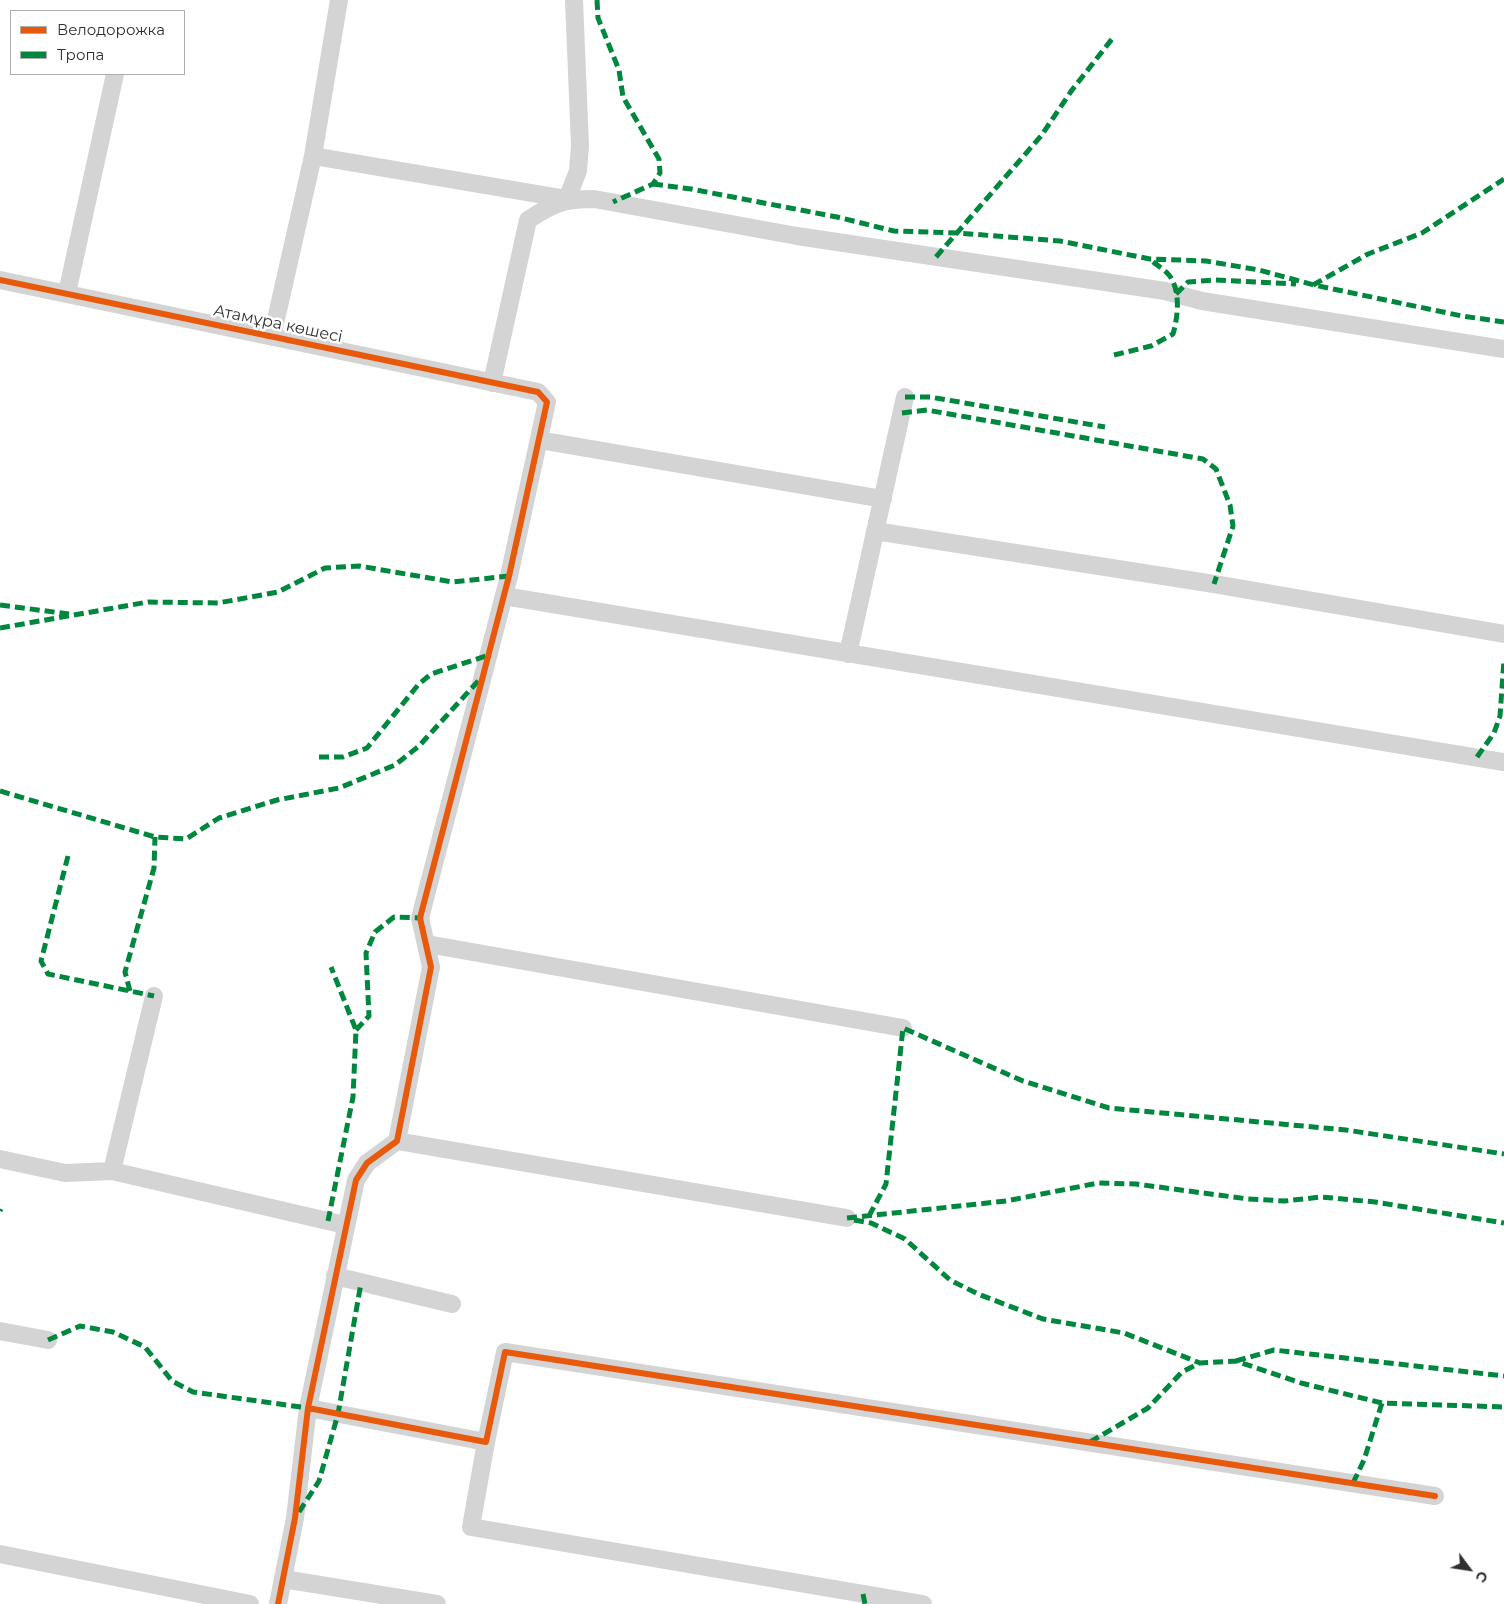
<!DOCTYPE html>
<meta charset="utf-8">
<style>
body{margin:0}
#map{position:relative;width:1504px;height:1604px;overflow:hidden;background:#fff;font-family:Montserrat,sans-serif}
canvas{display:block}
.legend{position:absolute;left:10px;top:10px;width:175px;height:65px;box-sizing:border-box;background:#fff;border:1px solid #acacac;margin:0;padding:6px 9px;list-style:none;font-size:15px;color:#303030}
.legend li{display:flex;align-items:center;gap:10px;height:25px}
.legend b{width:25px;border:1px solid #acacac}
.north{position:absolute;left:1444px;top:1544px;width:50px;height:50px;-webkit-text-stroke:4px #fff;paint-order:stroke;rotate:121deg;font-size:14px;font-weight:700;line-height:20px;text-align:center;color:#303030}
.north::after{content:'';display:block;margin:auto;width:18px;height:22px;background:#303030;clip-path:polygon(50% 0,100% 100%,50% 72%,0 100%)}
</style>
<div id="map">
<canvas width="1504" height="1604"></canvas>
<ul class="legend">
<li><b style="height:6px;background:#e8590c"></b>Велодорожка</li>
<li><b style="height:6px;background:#00873e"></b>Тропа</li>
</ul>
<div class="north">С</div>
</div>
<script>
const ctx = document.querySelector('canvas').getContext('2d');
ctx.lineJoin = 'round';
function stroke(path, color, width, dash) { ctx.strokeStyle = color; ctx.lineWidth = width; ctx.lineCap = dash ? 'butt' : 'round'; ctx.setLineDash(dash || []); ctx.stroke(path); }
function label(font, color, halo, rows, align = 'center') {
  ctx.font = font + ' Montserrat,sans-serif'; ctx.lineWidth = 5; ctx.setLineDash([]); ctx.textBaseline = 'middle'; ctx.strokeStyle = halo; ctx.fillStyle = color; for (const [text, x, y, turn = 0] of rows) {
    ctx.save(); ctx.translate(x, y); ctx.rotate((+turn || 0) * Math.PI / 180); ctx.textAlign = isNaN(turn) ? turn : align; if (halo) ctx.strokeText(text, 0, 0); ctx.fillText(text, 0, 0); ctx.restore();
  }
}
stroke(new Path2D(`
 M313,156L339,0
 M0,280L538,392L547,402L509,576L420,918L431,967L397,1141L367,1163L356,1180L308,1408L295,1518L278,1604
 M67,293L115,74
 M272,337L313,156L567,199L578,171L580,146L574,0
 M492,383L528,220C554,203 563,199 594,199L797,236L1165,291L1202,301L1504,349
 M539,440L883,499
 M875,531L1214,584L1504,634
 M504,596L1504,762
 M848,654L905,397
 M427,944L903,1028
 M397,1141L847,1218
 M0,1159L65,1173L112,1171L345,1225
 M112,1171L154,996
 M335,1276L452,1304
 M0,1331L48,1340
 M308,1408L486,1442L505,1352L1435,1496
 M486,1442L471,1527L923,1604
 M0,1554L250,1604
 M283,1579L437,1604`), '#d4d4d4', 18);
stroke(new Path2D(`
 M597,0L598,18L619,70L623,97L659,159L660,173L653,184L613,202
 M653,184L691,189L837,217L894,231L958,233L1060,241L1150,259L1206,261L1259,270L1314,285L1462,316L1504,322
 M936,257L1041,136L1072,90L1112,39
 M1313,285L1368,254L1422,233L1504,179
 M1176,294L1188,282L1214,280L1296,284
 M1114,355L1151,346L1173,334C1178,317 1181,290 1169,275C1164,269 1156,265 1150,259
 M905,397H930L1105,427
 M902,413L927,410L1203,459L1216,469L1230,505L1233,526L1214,584
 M0,605L69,614
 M0,628L148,602L218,603L278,592L325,568L359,566L453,582L509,576
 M319,757H343L367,748L418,685L431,674L489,655
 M1477,757L1494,733L1500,716L1504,660
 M0,791L155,837L186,839L219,818L277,800L339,788L395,765L419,746L480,679
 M68,856L41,961L48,974L154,996
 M130,991L125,972L154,868L155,837
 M356,1030L369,1016L366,953L375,932L394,917L420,918
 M0,1211L1,1209
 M869,1216L886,1184L903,1028L1023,1081L1109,1108L1346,1130L1504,1154
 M847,1218L1006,1201L1098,1183L1136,1184L1248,1199L1285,1201L1321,1197L1375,1202L1504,1223
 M854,1220L871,1223L905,1239L950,1280L978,1294L1043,1319L1124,1333L1200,1363
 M328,1221L353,1097L356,1030L331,967
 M48,1340L80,1326L113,1332L145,1347L172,1381L193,1392L308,1408
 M1236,1361L1274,1350L1504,1376
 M1090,1442L1148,1408L1182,1372L1200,1363L1236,1361L1301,1383L1382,1403L1504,1407
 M1353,1483L1364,1460L1382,1403
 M299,1512L319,1481L338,1414L361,1283
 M863,1594L865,1604`), '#00873e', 5, [10, 5]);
stroke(new Path2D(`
 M0,280L538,392L547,402L509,576L420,918L431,967L397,1141L367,1163L356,1180L308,1408L295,1518L278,1604
 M308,1408L486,1442L505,1352L1435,1496`), '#e8590c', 6);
label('16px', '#303030', '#fff', [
 ["Атамұра көшесі",278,324,12]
]);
</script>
